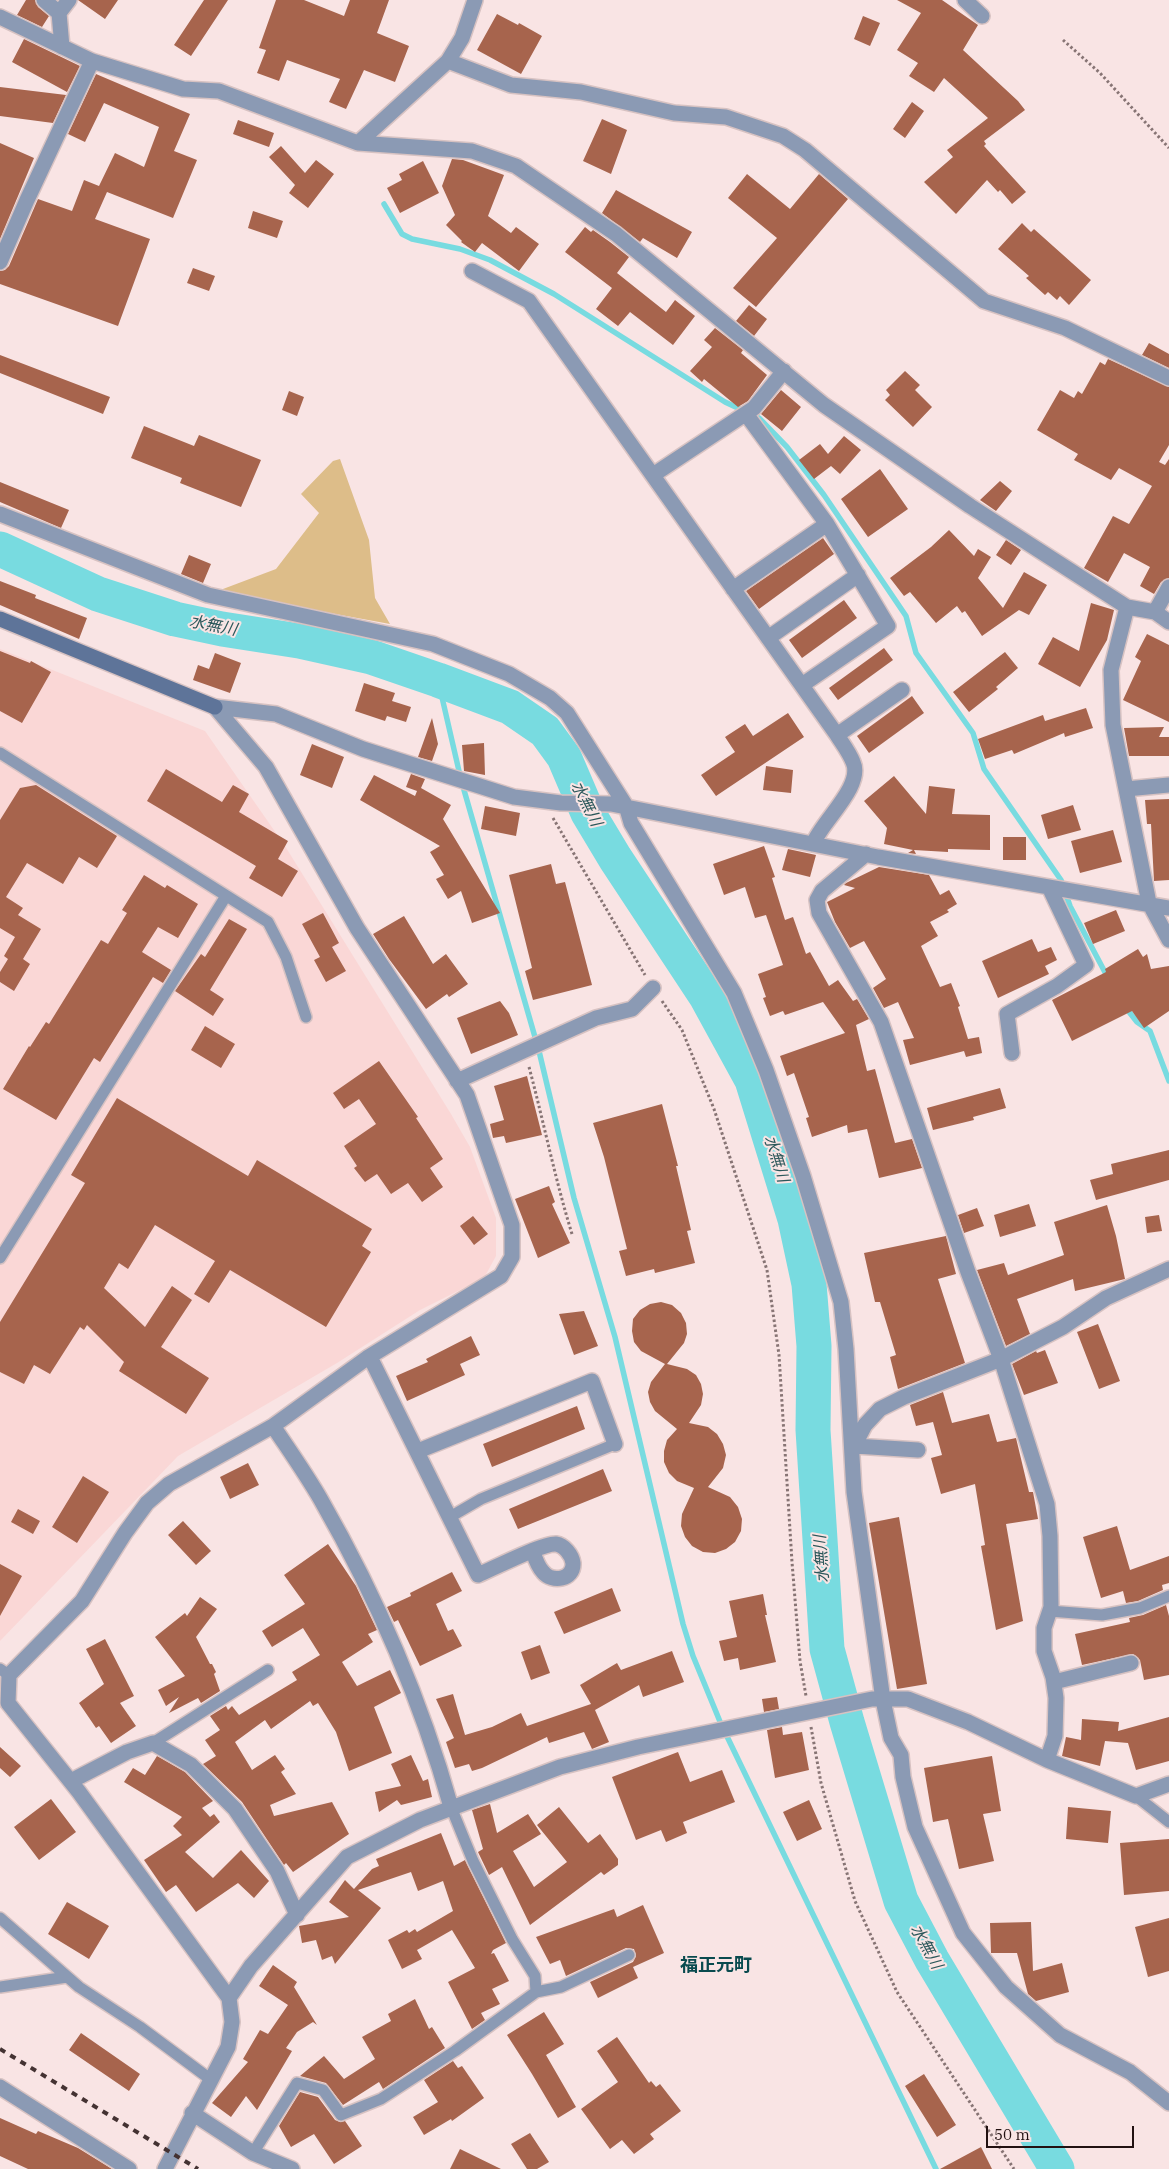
<!DOCTYPE html>
<meta charset="utf-8">
<style>
body{margin:0}
#map{position:relative;width:1169px;height:2169px;overflow:hidden;background:#f9e4e4;font-family:"IBM Plex Serif",serif}
canvas{display:block}
.scale{position:absolute;left:986px;top:2126px;width:148px;height:22px;box-sizing:border-box;border:2px solid #211;border-top:0;padding-left:6px;font-size:15px;line-height:18px;white-space:nowrap;color:#211;-webkit-text-stroke:4px #f9e4e4;paint-order:stroke}
</style>
<div id="map">
<canvas width="1169" height="2169"></canvas>
<div class="scale">50 m</div>
</div>
<script>
const ctx = document.querySelector('canvas').getContext('2d');
ctx.lineJoin = 'round';
function paint(path, color) { ctx.fillStyle = color; ctx.fill(path, 'evenodd'); }
function stroke(path, color, width, dash) { ctx.strokeStyle = color; ctx.lineWidth = width; ctx.lineCap = dash ? 'butt' : 'round'; ctx.setLineDash(dash || []); ctx.stroke(path); }
function label(font, color, halo, rows, align = 'center') {
  ctx.font = font + ' "IBM Plex Serif","Noto Sans JP",serif'; ctx.lineWidth = 4; ctx.setLineDash([]); ctx.textBaseline = 'middle'; ctx.strokeStyle = halo; ctx.fillStyle = color; for (const [text, x, y, turn = 0] of rows) {
    ctx.save(); ctx.translate(x, y); ctx.rotate((+turn || 0) * Math.PI / 180); ctx.textAlign = isNaN(turn) ? turn : align; if (halo) ctx.strokeText(text, 0, 0); ctx.fillText(text, 0, 0); ctx.restore();
  }
}
paint(new Path2D(`
 M0,649L205,731L285,846L451,1114L470,1147L496,1218V1256L484,1278L420,1310L337,1363L178,1456L0,1641Z`), '#fad7d6');
paint(new Path2D(`
 M340,459L369,540L375,598L390,624L215,592L276,569L319,513L301,494L333,461Z`), '#ddbd89');
stroke(new Path2D(`
 M384,204L402,234L412,239L460,249L490,260L554,294L725,402L759,418L787,447L824,495L906,616L916,653L973,733L984,769L1061,880L1070,906L1108,978
 M438,680L459,771
 M464,790L539,1051L574,1198L615,1337L683,1624L693,1656L721,1724L936,2169
 M1126,1008L1137,1022L1150,1031L1169,1081`), '#78dbe0', 5.5);
stroke(new Path2D(`
 M0,549L98,594L175,619L222,629L299,641L371,657L438,680L510,707L545,731L564,757L588,813L615,858L706,996L752,1080L795,1219L809,1284L814,1346L813,1430L827,1649L847,1722L901,1901L932,1960L1057,2169`), '#78dbe0', 35);
paint(new Path2D(`
 M26,0H35L38,7L49,16L42,27L17,15Z
 M78,0H118L105,19Z
 M204,0H228L191,56L174,45Z
 M276,0H304L344,16L350,0H389L377,33L409,46L395,82L364,70L346,109L329,102L340,79L287,60L279,81L257,73L266,50L259,48Z
 M897,0H942L978,25L963,50L1018,101L1025,110L984,141L986,144L984,146L1026,192L1012,204L1000,190L998,192L987,180L956,214L924,182L953,157L947,150L988,118L944,78L934,92L909,76L918,63L897,50L921,13Z
 M497,14L518,25L519,23L542,36L521,74L477,50Z
 M863,16L880,23L870,46L854,39Z
 M24,39L80,66L67,92L12,62Z
 M96,74L190,114L174,151L197,160L173,218L107,192L95,219L150,239L118,326L0,284V271L5,270L9,266L38,199L72,211L84,180L99,186L115,153L144,167L159,127L104,103L85,142L68,134Z
 M0,87L66,95L53,123L0,116Z
 M912,102L924,111L905,138L893,129Z
 M602,119L627,130L611,174L583,161Z
 M238,120L274,133L269,147L233,134Z
 M0,143L34,158L0,239Z
 M281,146L305,173L316,160L334,174L308,208L289,193L295,185L269,157Z
 M452,159L463,160L504,175L488,216L511,233L516,227L539,244L519,271L482,243L475,252L461,242L462,241L446,225L455,215L442,186Z
 M423,161L439,193L400,213L387,188L402,180L399,174Z
 M747,174L790,209L819,174L848,199L756,307L733,288L777,238L728,198Z
 M616,190L692,232L677,258L643,238L640,242L602,213Z
 M253,211L283,221L277,238L248,228Z
 M1022,223L1031,232L1034,229L1091,280L1069,305L1060,296L1057,300L1048,292L1045,295L1026,278L1029,276L998,249Z
 M585,227L591,232L593,230L610,242L629,257L617,273L666,312L675,300L695,316L673,345L630,312L618,326L596,309L612,288L565,252Z
 M193,268L215,276L209,291L187,283Z
 M749,305L767,319L754,336L736,321Z
 M715,328L743,350L741,353L767,375L748,401L738,407L704,379L702,382L690,371L712,347L704,340Z
 M1149,343L1169,354V368L1142,355Z
 M0,355L110,397L103,414L0,373Z
 M1108,359L1169,387V445L1159,462L1165,465L1169,459V578L1161,582L1154,594L1140,586L1150,567L1124,553L1108,582L1084,568L1113,516L1129,524L1152,486L1119,468L1111,480L1074,460L1078,454L1037,430L1060,390L1074,398L1078,391L1082,394L1100,362L1105,365Z
 M905,371L920,385L915,390L932,407L913,427L885,400L890,395L886,390Z
 M781,390L801,407L782,431L761,414Z
 M289,391L304,397L297,416L282,410Z
 M144,426L194,446L199,435L261,460L241,507L180,483L182,478L131,458Z
 M844,436L861,450L840,474L831,466L814,479L799,460L820,444L828,454Z
 M880,469L908,509L868,537L841,499Z
 M1000,481L1012,491L996,511L980,500Z
 M0,482L69,510L61,528L0,502Z
 M949,530L974,556L978,549L991,557L978,578L1003,608L1024,572L1047,585L1029,615L1019,610L982,636L965,611L962,613L957,606L936,623L910,592L904,596L890,578L931,547Z
 M823,538L834,554L759,609L746,591Z
 M1006,540L1021,550L1011,565L996,555Z
 M189,555L211,564L203,583L181,574Z
 M0,581L36,595L35,598L87,618L79,639L0,605Z
 M844,600L857,618L802,658L789,640Z
 M1091,603L1114,610L1107,640L1080,687L1038,664L1053,637L1079,651Z
 M1147,634L1169,645V722L1123,700L1141,661L1135,657Z
 M884,648L893,660L838,700L829,688Z
 M0,651L30,663L31,661L51,672L22,723L0,711Z
 M1005,652L1018,668L996,687L998,689L969,712L953,692Z
 M215,653L241,663L230,693L193,680L198,665L209,669Z
 M364,683L395,693L392,701L411,707L406,722L387,716L385,721L355,711Z
 M912,696L924,713L869,753L857,736Z
 M1086,708L1093,728L1065,737L1064,733L1014,754L1012,750L985,759L978,739L1043,715L1045,721Z
 M788,713L804,737L716,796L701,775L735,752L725,737L745,724L753,736Z
 M432,718L438,744L432,761L418,757Z
 M1164,727L1159,737H1169V756H1129L1124,728Z
 M484,743L485,775L464,771L462,745Z
 M312,744L344,757L332,788L300,775Z
 M766,766L793,770L791,793L763,790Z
 M166,769L222,802L233,785L249,794L239,812L288,841L278,859L298,871L282,897L249,878L256,866L147,801Z
 M411,774L425,779L421,788L451,805L443,819L500,913L472,923L461,891L448,899L436,879L444,875L430,852L440,846L360,800L374,775L415,796L417,791L406,787Z
 M894,776L926,814L929,786L955,789L952,814L990,815V850L948,849V852L914,850L916,854L908,853L913,850L884,844L887,828L864,801Z
 M36,785L117,836L97,868L79,857L63,884L27,863L6,897L23,908L18,915L41,929L23,959L30,964L14,991L0,982V972L8,959L4,956L15,937L0,928V820L20,788Z
 M1169,799V880L1154,881L1151,824H1147L1145,800Z
 M1073,805L1081,830L1048,839L1041,815Z
 M485,806L520,813L516,836L481,829Z
 M1113,830L1122,862L1080,873L1071,841Z
 M1003,837H1026V860H1003Z
 M764,846L775,877L772,878L785,920L793,917L806,954L810,952L829,986L838,980L853,1001L857,999L869,1019L856,1025L867,1071L875,1069L895,1143L912,1139L922,1168L879,1178L867,1129L848,1133L847,1125L812,1137L806,1118L809,1117L794,1073L787,1076L780,1056L845,1033L823,1002L785,1015L783,1011L770,1016L763,998L766,997L758,974L783,965L766,915L755,918L745,887L724,895L713,864Z
 M788,849L816,855L810,877L782,870Z
 M551,864L556,884L565,882L592,985L533,1000L525,971L532,968L509,875Z
 M879,867L929,875L940,895L949,890L957,904L947,910L949,912L930,922L938,936L921,946L940,987L951,983L960,1006L958,1007L968,1039L979,1037L982,1053L966,1057L964,1051L910,1065L903,1040L914,1038L898,1002L884,1008L873,988L886,979L864,941L850,948L835,922L827,902L855,888L844,885L846,883Z
 M144,875L165,888L167,885L198,904L178,938L158,927L142,952L171,970L163,983L153,977L100,1062L94,1058L56,1120L3,1089L29,1046L30,1047L46,1022L49,1024L101,940L108,944L127,913L122,910Z
 M1116,910L1125,931L1093,944L1084,923Z
 M323,913L339,943L332,947L346,971L326,982L314,960L320,957L302,924Z
 M404,916L433,964L446,954L468,984L449,997L447,994L426,1009L389,959L373,934Z
 M229,919L247,929L210,990L224,999L213,1016L175,991L201,954L205,957Z
 M1032,939L1038,952L1051,947L1057,960L1045,966L1049,974L998,998L982,961Z
 M1138,949L1143,957L1147,954L1151,969L1169,966V1011L1144,1028L1132,1011L1072,1041L1052,1000L1106,972L1105,969Z
 M500,1001L509,1013L518,1035L471,1054L457,1018Z
 M205,1026L235,1044L221,1068L191,1050Z
 M379,1061L418,1117L416,1118L443,1159L430,1168L443,1187L422,1202L408,1183L391,1194L377,1174L365,1182L354,1168L357,1166L344,1146L376,1124L359,1099L344,1109L333,1093Z
 M527,1076L542,1135L506,1143L504,1136L493,1138L490,1124L504,1120L494,1086Z
 M1000,1088L1006,1108L973,1117L974,1120L933,1130L927,1108Z
 M117,1098L248,1176L257,1160L372,1229L362,1246L371,1252L326,1327L230,1270L209,1303L194,1294L215,1261L155,1225L128,1269L119,1263L104,1288L145,1327L172,1286L192,1300L161,1347L209,1378L186,1414L119,1371L124,1362L87,1325L84,1330L80,1327L50,1374L34,1365L24,1384L0,1372V1322L85,1183L71,1175Z
 M662,1104L678,1166H676L691,1230L687,1231L695,1263L655,1273L654,1269L626,1276L619,1251L627,1249L604,1157L593,1123Z
 M1169,1150V1180L1096,1200L1090,1180L1113,1174L1111,1164Z
 M549,1186L555,1202L552,1204L570,1243L538,1258L515,1199Z
 M1029,1204L1036,1226L1000,1237L994,1215Z
 M1107,1205L1116,1236L1125,1279L1075,1291L1073,1279L1017,1299L1030,1334L1006,1346L977,1270L1004,1263L1008,1275L1064,1255L1054,1222Z
 M977,1208L984,1226L964,1233L958,1215Z
 M1159,1215L1162,1231L1147,1233L1145,1217Z
 M473,1216L488,1234L474,1245L460,1226Z
 M946,1236L956,1274L938,1279L965,1363L898,1389L890,1357L896,1355L880,1302H875L864,1253Z
 M661,1302L672,1305L681,1313L686,1323L687,1334L684,1343L667,1364L687,1369L696,1375L701,1384L703,1394L701,1405L689,1423L708,1427L717,1434L723,1444L726,1455L723,1468L708,1487L730,1497L738,1507L742,1519L741,1531L735,1542L726,1549L715,1553L703,1552L692,1546L685,1537L681,1526L682,1514L694,1488L677,1481L669,1473L664,1462V1451L667,1440L677,1429L655,1411L650,1402L648,1392L651,1382L665,1364L641,1351L634,1342L632,1331L633,1319L640,1310L650,1304Z
 M584,1311L598,1346L574,1355L559,1314Z
 M1098,1324L1120,1381L1099,1389L1077,1332Z
 M471,1336L480,1355L460,1364L465,1375L407,1401L396,1376L428,1362L426,1359Z
 M1045,1350L1058,1383L1024,1395L1012,1364L1036,1351L1037,1353Z
 M943,1392L952,1423L989,1414L997,1442L1016,1438L1029,1492H1033L1038,1519L1006,1524L1023,1621L996,1630L981,1546L985,1545L975,1484L941,1494L931,1458L942,1455L933,1422L916,1426L910,1405Z
 M577,1406L585,1429L492,1467L483,1444Z
 M248,1463L259,1485L230,1499L220,1477Z
 M603,1469L612,1491L518,1529L509,1509Z
 M83,1476L109,1492L77,1543L52,1527Z
 M18,1509L40,1521L33,1534L11,1522Z
 M899,1517L927,1684L897,1689L869,1523Z
 M183,1521L211,1551L196,1565L168,1535Z
 M1117,1526L1130,1570L1169,1556V1583L1162,1585L1163,1590L1138,1601L1126,1603L1123,1591L1101,1598L1083,1537Z
 M328,1544L356,1586L377,1630L368,1634L373,1642L342,1662L357,1686L390,1670L401,1693L374,1707L392,1753L349,1771L336,1732L318,1703L313,1706L310,1701L271,1729L265,1720L235,1742L252,1770L275,1755L285,1769L281,1772L296,1794L270,1805L274,1816L332,1802L349,1834L293,1872L286,1863L284,1865L242,1802L203,1764L216,1756L205,1740L220,1730L210,1716L226,1706L228,1710L232,1706L239,1715L297,1680L292,1672L320,1655L303,1628L272,1647L262,1631L305,1604L284,1575Z
 M0,1564L22,1576L0,1616Z
 M452,1572L462,1591L436,1604L448,1631L453,1629L462,1646L420,1666L398,1620L394,1622L387,1607L411,1596L410,1593Z
 M612,1588L621,1611L564,1634L554,1612Z
 M763,1594L767,1615H765L776,1662L740,1670L738,1658L724,1661L719,1641L737,1637L729,1601Z
 M200,1597L217,1609L196,1637L210,1664H212L216,1672L214,1674L220,1691L201,1703L198,1698L169,1713L179,1697L166,1706L158,1690L185,1676L155,1637L185,1613L187,1616Z
 M1166,1605L1169,1616V1675L1144,1680L1140,1660L1133,1654L1082,1665L1075,1634L1130,1622L1129,1618L1143,1615Z
 M105,1639L134,1696L120,1703L136,1726L111,1743L99,1726L96,1728L79,1703L104,1684L86,1649Z
 M540,1645L550,1673L531,1680L521,1652Z
 M672,1651L684,1682L643,1697L639,1685L595,1710L609,1742L592,1749L584,1732L549,1743L547,1737L482,1768L472,1771L469,1764L455,1768L446,1742L454,1738L436,1699L453,1694L465,1735L492,1727L521,1713L527,1726L591,1704L580,1685L617,1663L621,1670Z
 M777,1697L779,1709L764,1712L762,1699Z
 M1169,1717V1761L1136,1770L1128,1743L1105,1741L1100,1766L1062,1756L1066,1737L1081,1740L1082,1719L1119,1722L1118,1731Z
 M782,1727L783,1735L802,1732L809,1770L775,1778L767,1730Z
 M0,1747L21,1766L10,1777L0,1768Z
 M678,1752L690,1782L722,1770L735,1802L683,1822L687,1833L666,1842L661,1830L636,1840L612,1777Z
 M411,1755L423,1781L428,1779L432,1797L401,1805L397,1800L379,1812L375,1792L401,1786L391,1764Z
 M157,1756L185,1772L213,1801L202,1808L210,1817L214,1814L220,1822L185,1852L213,1878L241,1850L269,1881L254,1898L238,1883L196,1912L176,1885L166,1892L144,1860L182,1835L173,1826L182,1817L124,1782L133,1768L145,1775Z
 M992,1756L1001,1811L983,1814L994,1861L959,1869L948,1819L933,1822L924,1768Z
 M51,1799L76,1832L39,1860L14,1827Z
 M809,1800L822,1829L797,1841L783,1812Z
 M490,1804L497,1833L528,1814L541,1834L513,1851L534,1887L567,1862L537,1825L559,1807L588,1843L600,1834L618,1859V1865L604,1875L601,1872L530,1925L502,1867L489,1875L478,1852L483,1849L472,1810Z
 M1068,1807L1111,1811L1108,1843L1066,1839Z
 M441,1833L454,1866L465,1860L506,1943L493,1950L491,1954L494,1953L509,1981L492,1989L500,2004L481,2013L485,2020L472,2029L448,1982L475,1968L452,1930L417,1950L422,1959L402,1969L388,1940L407,1930L409,1933L415,1929L417,1932L453,1911L443,1881L418,1891L411,1872L358,1890L381,1908L335,1964L332,1956L322,1960L316,1940L302,1943L299,1926L349,1917L329,1902L345,1880L354,1889L372,1869L379,1866L376,1859Z
 M1169,1839V1891L1124,1895L1120,1843Z
 M67,1902L109,1926L89,1959L48,1934Z
 M643,1905L664,1953L633,1967L638,1978L598,1998L590,1982L633,1962L636,1956L634,1949L626,1948L566,1976L560,1960L550,1964L536,1937L614,1909L617,1917Z
 M1169,1918V1971L1148,1977L1135,1927Z
 M1031,1922L1033,1971L1062,1963L1069,1992L1036,2001L1028,1994L1017,1953H991L990,1923Z
 M273,1965L297,1982L294,1987L317,2025L313,2022L297,2032L286,2048L292,2051L257,2110L246,2096L231,2117L212,2103L248,2062L243,2059L260,2030L268,2034L288,2005L259,1986Z
 M415,1999L429,2029L432,2027L445,2048L383,2089L379,2082L343,2105L326,2083L300,2076L324,2056L344,2079L375,2059L362,2037L391,2021L388,2014Z
 M544,2012L564,2044L546,2055L576,2107L558,2118L532,2074L507,2035Z
 M81,2033L140,2074L129,2091L69,2050Z
 M617,2037L649,2083L651,2081L656,2087L660,2084L681,2111L650,2134L654,2139L634,2154L622,2140L610,2149L581,2109L618,2082L597,2051Z
 M453,2061L458,2068L462,2066L484,2098L452,2121L451,2119L424,2135L413,2117L438,2102L424,2080Z
 M924,2074L956,2125L937,2137L905,2086Z
 M300,2092L318,2097L335,2120L340,2122L345,2121L362,2146L334,2164L314,2134L291,2147L279,2126Z
 M0,2118L36,2134L38,2131L78,2148L112,2169H28L0,2156Z
 M530,2133L549,2162L537,2169H527L511,2144Z
 M981,2147L992,2169H940Z
 M460,2149L501,2169H450Z`), '#a7644d');
const lane = new Path2D(`
 M0,753L268,922L286,957L306,1017
 M0,1258L226,896
 M450,1517L481,1499L615,1444
 M1049,1611L1102,1615L1140,1608L1169,1596
 M0,1669L9,1675
 M153,1743L268,1670
 M1136,1796L1169,1822
 M0,1918L79,1987L140,2027L210,2079
 M0,1987L67,1977
 M536,1992L561,1987L629,1955
 M253,2153L297,2083L323,2090L341,2115L381,2099L455,2051L536,1992L535,1976L512,1939L473,1861L451,1807`);
const street = new Path2D(`
 M44,0L59,13L62,47
 M965,0L982,16
 M59,13L69,0
 M0,17L92,61L183,89L219,91L358,143L472,151L516,166L616,234L824,405L970,506L1127,607L1155,612L1169,622
 M448,61L511,85L581,92L674,113L726,117L783,136L805,150L984,301L1065,328L1169,378
 M358,143L448,61L462,38L475,0
 M0,262L27,200L92,61
 M472,271L529,301L837,735C842,743 849,752 853,762C864,786 822,821 813,844
 M746,414L827,524L888,626L802,685
 M653,475L754,408L784,371
 M0,514L208,595L433,644L509,674L550,698L567,713L626,806L631,823L734,993L766,1070L803,1176L841,1302L846,1349L854,1492L883,1700L891,1738L901,1755L903,1777L915,1827L963,1933L1006,1987L1060,2035L1130,2072L1169,2103
 M733,589L827,524
 M1127,607L1111,670L1113,725L1149,903L1169,940
 M1155,612L1169,587
 M768,638L858,575
 M215,707L276,714L363,749L514,797L561,803L611,804L878,857L1169,908
 M837,735L902,690
 M1126,789L1169,785
 M866,854L822,891L817,900L819,913L881,1022L968,1272L1001,1359L1063,1327L1106,1298L1169,1269
 M1012,1053L1007,1014L1057,986L1086,965L1049,887
 M457,1081L596,1018L632,1009L653,988
 M370,1357L478,1575C492,1569 543,1543 556,1544C564,1545 572,1555 573,1563C574,1580 552,1583 543,1572C538,1567 535,1558 533,1552
 M273,1426C289,1450 306,1474 321,1500C376,1596 421,1700 451,1807
 M855,1446L918,1450
 M852,1450L865,1425L880,1409L904,1397L1001,1359L1047,1504L1050,1536L1051,1607L1044,1628V1651L1053,1677L1056,1698L1055,1736L1047,1760
 M418,1451L592,1381L615,1444
 M1054,1682L1131,1663
 M71,1781L127,1752L153,1743L191,1765L235,1809L277,1871L297,1915
 M229,1998L251,1966L347,1857L420,1820L560,1767L638,1747L872,1699H908L968,1722L1047,1760L1136,1796L1169,1784
 M0,2087L129,2169
 M192,2113L253,2153L292,2169
 M165,2169L228,2047L232,2022L229,1998L79,1792L8,1703L9,1675L82,1601L125,1533L147,1503L169,1484L273,1426L367,1358L501,1276L512,1257V1225L467,1095L357,928L266,767L215,707`);
const secondary = new Path2D(`
 M0,619L215,707`);
stroke(lane, '#d7c2c2', 14);
stroke(street, '#d7c2c2', 18);
stroke(secondary, '#d7c2c2', 18);
stroke(new Path2D(`
 M1063,40L1100,73L1169,148
 M553,818L645,975
 M662,1001L682,1030L714,1109L767,1270L779,1355L792,1562L800,1661L806,1696
 M529,1067C544,1123 555,1179 572,1234
 M811,1727L821,1783L855,1901L897,1992L1014,2169`), '#877474', 3, [2.5, 2.5]);
stroke(lane, '#8b9ab4', 11);
stroke(street, '#8b9ab4', 15);
stroke(secondary, '#5e7499', 15);
stroke(new Path2D(`
 M0,2049L198,2169`), '#443232', 4, [6, 6]);
label('italic 16px', '#2b575a', '#f9e4e4', [
 ["水無川",213,626,11],
 ["水無川",586,804,63],
 ["水無川",776,1159,72],
 ["水無川",822,1559,-94],
 ["水無川",926,1947,61]
]);
label('bold 18px', '#094a4e', '#f9e4e4', [
 ["福正元町",716,1966]
]);
</script>
